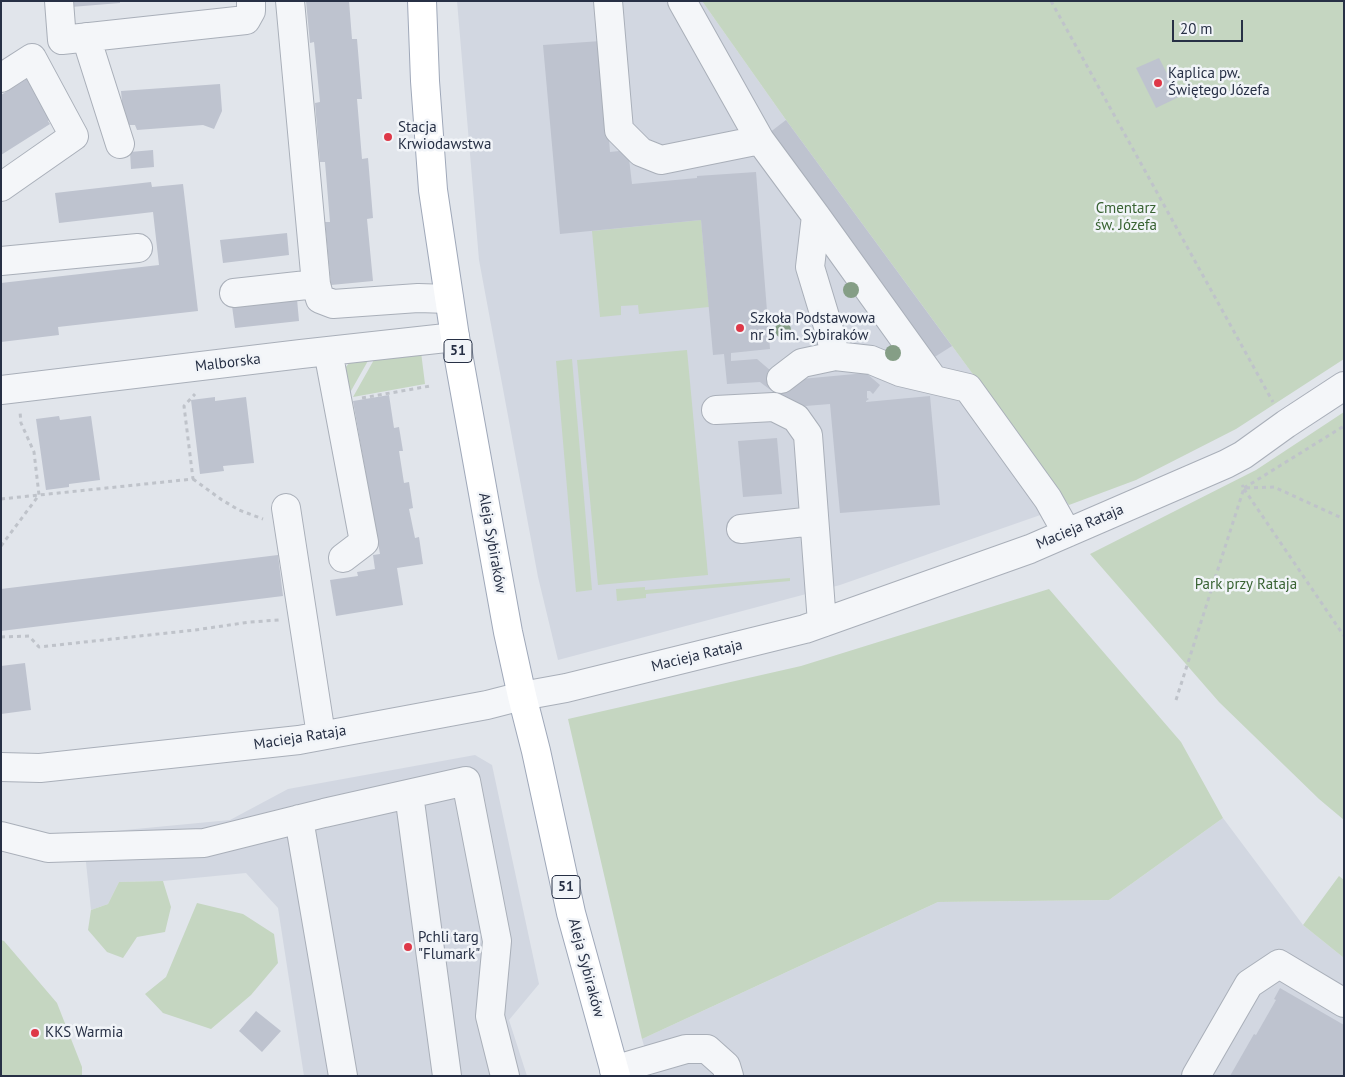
<!DOCTYPE html>
<meta charset="utf-8">
<style>
body{margin:0}
#map{position:relative;width:1345px;height:1077px;overflow:hidden;background:#e1e5eb;font-family:"PT Sans",sans-serif}
canvas{display:block}
.frame{position:absolute;inset:0;border:2px solid #273045;pointer-events:none}
.scale{position:absolute;left:1172px;top:20px;width:71px;height:22px;box-sizing:border-box;border:2px solid #273045;border-top:0;padding-left:6px;font-size:15px;line-height:18px;white-space:nowrap;color:#273045;-webkit-text-stroke:4px #f1f4f8;paint-order:stroke}
</style>
<div id="map">
<canvas width="1345" height="1077"></canvas>
<div class="frame"></div>
<div class="scale">20 m</div>
</div>
<script>
const ctx = document.querySelector('canvas').getContext('2d');
ctx.lineJoin = 'round';
function paint(path, color) { ctx.fillStyle = color; ctx.fill(path, 'evenodd'); }
function stroke(path, color, width, dash) { ctx.strokeStyle = color; ctx.lineWidth = width; ctx.lineCap = dash ? 'butt' : 'round'; ctx.setLineDash(dash || []); ctx.stroke(path); }
function label(font, color, halo, rows, align = 'center') {
  ctx.font = font + ' "PT Sans",sans-serif'; ctx.lineWidth = 5; ctx.setLineDash([]); ctx.textBaseline = 'middle'; ctx.strokeStyle = halo; ctx.fillStyle = color; for (const [text, x, y, turn = 0] of rows) {
    ctx.save(); ctx.translate(x, y); ctx.rotate((+turn || 0) * Math.PI / 180); ctx.textAlign = isNaN(turn) ? turn : align; if (halo) ctx.strokeText(text, 0, 0); ctx.fillText(text, 0, 0); ctx.restore();
  }
}
paint(new Path2D(`
 M457,1H702L786,120L1069,505L840,585L558,660L538,577L479,260Z
 M475,755L492,765L539,984L509,1020L527,1076H304L278,908L246,873L163,881L119,882L108,904L91,910L83,834L230,820L288,789Z
 M1223,818L1303,925L1344,958V1076H653L642,1039L938,902L1109,900Z`), '#d2d7e1');
paint(new Path2D(`
 M702,1H1344V359L1236,429L1136,480L1069,505L786,120Z
 M701,220L709,307L639,314L638,305L621,306V315L600,317L592,231Z
 M687,350L708,575L598,585L577,360Z
 M421,352L425,384L353,397L375,358Z
 M369,359L347,398L345,368L351,361Z
 M572,359L592,590L576,592L556,361Z
 M1344,412V820L1319,799L1219,702L1090,554L1256,470Z
 M790,578V581L646,594V598L617,601L616,589L645,587V590Z
 M1049,589L1181,742L1223,818L1109,900L938,902L642,1039L568,719L801,666Z
 M1339,876L1344,880V958L1303,925Z
 M163,881L171,907L165,932L137,937L123,958L107,952L88,930L91,910L108,904L119,882Z
 M197,903L243,914L274,934L278,963L251,995L211,1029L163,1013L145,994L166,977Z
 M1,940L4,941L57,1003L82,1067V1076H1Z`), '#c5d6c1');
paint(new Path2D(`
 M70,1H120V3L71,7Z
 M306,1H349L352,39H357L362,99H357L362,159L368,158L373,218L367,219L373,281L331,285L325,222H330L325,162H320L315,103L320,102L314,42L310,43Z
 M601,41L610,152L628,150L632,184L697,178V176L756,172L770,349L731,353V361L757,359L792,389L801,379L866,373L880,385L873,394L870,391H867V398L869,399L866,401V402L930,396L940,505L840,513L830,404L793,407L760,382L727,384L724,354L713,355L701,220L560,234L543,45Z
 M1159,58L1179,97L1156,108L1136,68Z
 M33,75L53,117L48,121L50,124L1,155V95Z
 M220,84L222,111L214,129L203,125L137,130L135,125H124L121,91Z
 M786,120L952,346L933,358L769,133Z
 M153,150L154,167L131,169L130,152Z
 M151,182L152,187L183,184L198,311L58,327L59,335L1,342V283L159,265L153,212L59,223L55,193Z
 M287,233L289,255L223,263L220,240Z
 M297,299L299,321L235,328L232,306Z
 M389,395L394,428L399,427L403,451H399L404,483L409,482L413,508L409,509L415,538L419,537L423,564L397,568L403,605L336,616L330,580L358,576L357,572L375,569L373,555L380,554L353,401Z
 M215,397V401L246,397L254,463L223,466L224,471L200,474L191,400Z
 M59,416L60,420L91,416L100,480L69,484V487L46,490L36,419Z
 M777,438L782,494L743,497L738,441Z
 M278,555L283,596L1,631V589Z
 M25,663L31,710L1,714V666Z
 M1280,988L1344,1025V1076H1230L1254,1034L1256,1035L1276,1000L1274,999Z
 M256,1011L281,1031L262,1052L239,1031Z`), '#bec3cf');
const minor = new Path2D(`
 M59,1L62,40L246,20L251,11V1
 M608,1L619,130L641,152L661,160L760,140
 M682,1L760,140L816,216L933,379
 M86,37L120,144
 M1,78L32,58L74,136L1,187
 M816,216L810,267L830,333L835,356L871,360L900,372L968,388L1048,499L1067,533
 M1,261L138,248
 M316,284L320,299L333,304L418,298L449,299
 M234,293L316,284L290,1
 M328,351L364,542L343,558
 M781,379L802,363L835,356
 M1,390L301,354L455,337
 M716,410L774,407L796,418L808,435L822,623
 M286,508L321,735
 M741,529L814,521
 M1,767L40,768L299,740L487,705L522,696L566,688L805,629L1030,549L1226,464L1243,455L1286,424L1344,386
 M409,794L447,1076
 M299,819L343,1076
 M1,836L48,848L204,843L324,813L466,781L497,941L490,1016L505,1076
 M614,1070L686,1049H707L726,1066L729,1076
 M1196,1076L1249,984L1279,964L1344,1003`);
const major = new Path2D(`
 M422,1L425,81L433,190L455,337L508,632L522,696L536,751L571,913L616,1076`);
stroke(minor, '#a9afb9', 30);
stroke(major, '#9fa8b9', 30);
stroke(new Path2D(`
 M1051,1L1273,402
 M362,398L430,386
 M193,479L222,500L239,510L263,519
 M1244,488L1344,426
 M1246,488L1274,487L1344,519
 M1244,489L1344,636
 M1,499L193,479L184,406L195,394
 M1,546L39,495L34,452L21,423L20,412
 M1,637L29,636L39,647L195,630L250,622L279,620
 M1176,700L1244,488L1242,485`), '#bfc3ca', 3, [4, 4]);
stroke(minor, '#f4f6f9', 28);
stroke(major, '#fff', 28);
ctx.fillStyle = '#859e86';
for (const [x, y] of [
 [851,290],
 [783,330],
 [893,353]
]) { ctx.beginPath(); ctx.arc(x, y, 8, 0, 2 * Math.PI); ctx.fill(); }
for (const [x, y, r, color] of [
 [1158,83,5,"#de3848"],
 [388,137,5,"#de3848"],
 [740,328,5,"#de3848"],
 [408,947,5,"#de3848"],
 [35,1033,5,"#de3848"]
]) { const dot = new Path2D(); dot.arc(x, y, r, 0, 2 * Math.PI); ctx.fillStyle = color; ctx.fill(dot); stroke(dot, '#f1f4f8', 2); }
for (const [x, y, w] of [
 [458,351,28],
 [566,887,28]
]) { const box = new Path2D(); box.roundRect(x - w / 2, y - 11.5, w, 23, 4); ctx.fillStyle = '#f1f4f8'; ctx.fill(box); stroke(box, '#273045', 1); }
label('bold 14px', '#273045', null, [
 ["51",458,351],
 ["51",566,887]
]);
label('15px', '#273045', '#f1f4f8', [
 ["Kaplica pw.",1168,74],
 ["Świętego Józefa",1168,91],
 ["Stacja",398,128],
 ["Krwiodawstwa",398,145],
 ["Szkoła Podstawowa",750,319],
 ["nr 5 im. Sybiraków",750,336],
 ["Pchli targ",418,938],
 ["\"Flumark\"",418,955],
 ["KKS Warmia",45,1033]
], 'left');
label('15px', '#396333', '#f1f4f8', [
 ["Cmentarz",1126,209],
 ["św. Józefa",1126,226],
 ["Park przy Rataja",1246,585]
]);
label('15px', '#273045', '#f1f4f8', [
 ["Malborska",228,363,-7],
 ["Macieja Rataja",1080,527,-23],
 ["Aleja Sybiraków",492,543,80],
 ["Macieja Rataja",697,656,-14],
 ["Macieja Rataja",300,738,-9],
 ["Aleja Sybiraków",586,968,75]
]);
</script>
